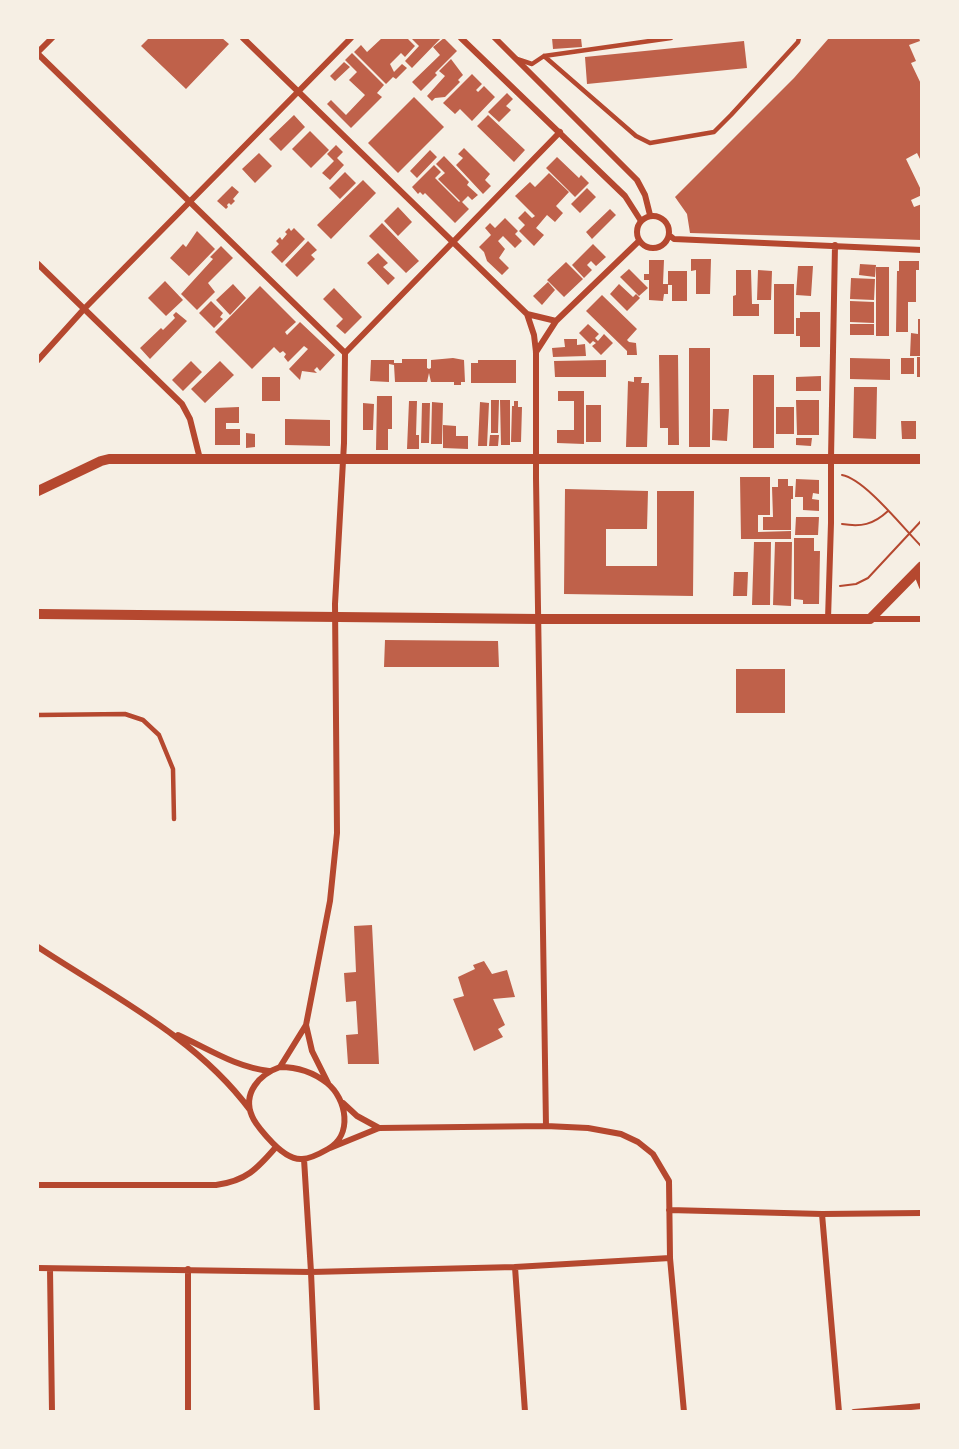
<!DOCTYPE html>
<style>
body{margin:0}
#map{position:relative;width:959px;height:1449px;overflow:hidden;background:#f6efe4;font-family:Jost,sans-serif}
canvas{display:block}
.frame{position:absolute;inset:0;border:39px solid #f6efe4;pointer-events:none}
</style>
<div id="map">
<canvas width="959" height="1449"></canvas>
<div class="frame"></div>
</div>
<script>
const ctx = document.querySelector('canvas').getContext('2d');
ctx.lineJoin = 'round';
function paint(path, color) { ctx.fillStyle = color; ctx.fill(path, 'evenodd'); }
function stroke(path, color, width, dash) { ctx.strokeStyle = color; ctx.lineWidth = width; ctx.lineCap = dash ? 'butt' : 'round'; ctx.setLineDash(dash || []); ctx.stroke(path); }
paint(new Path2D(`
 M149,38H222L229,44L186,89L141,46Z
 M382,38H410L408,39L415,46L405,57L401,53L390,64L394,72L402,64L407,68L396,79L393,77L386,84L354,52L361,45L367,52Z
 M414,38H441L412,68L405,61L419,46L412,39Z
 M444,38L457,51L435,73L437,75L421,91L412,82L440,55L433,47Z
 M552,38H581L582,47L553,49Z
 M829,38H919L920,41L909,45L916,61L911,63L922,86V163L917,153L906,159L922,192V195L911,200L914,207L922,204V240L690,233L687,214L675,197L794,78Z
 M744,41L747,68L587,84L585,57Z
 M352,53L384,85L377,93L382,97L351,128L327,104L331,100L346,115L365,95L349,80L357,72L345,60Z
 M451,59L463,75L458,80L460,82L445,97L435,98L432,101L427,96L445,76L439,71Z
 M344,62L350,67L335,81L330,76Z
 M472,74L482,84L476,90L478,92L484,86L495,97L472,121L460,109L455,114L443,103Z
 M507,93L513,99L506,106L511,110L499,122L488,112Z
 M414,97L444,127L398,173L368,143Z
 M294,115L305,127L281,151L269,139Z
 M488,115L525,150L514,162L477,126Z
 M310,131L329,150L311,168L292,149Z
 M336,145L343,152L337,158L344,165L330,180L322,173L334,161L327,154Z
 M464,148L490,174L485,180L491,186L483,194L456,165L463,158L458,154Z
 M430,150L437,157L417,178L410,171Z
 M259,153L272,166L255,183L242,169Z
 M444,156L469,182L467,185L478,195L472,200L468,196L462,202L469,209L455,223L425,193L423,195L420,192L418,194L412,187L434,165L441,172L435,178L459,202L460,201L438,179L445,173L436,164Z
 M557,157L579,178L581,175L589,183L575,197L546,168Z
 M345,172L356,183L340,199L329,188Z
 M549,173L569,192L556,206L563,213L555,222L547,215L536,228L544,235L534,246L519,231L525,225L518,218L525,211L532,218L535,216L515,196L530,182L535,187Z
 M363,180L376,193L331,239L317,225Z
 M232,186L239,192L233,199L235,201L231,205L229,203L227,205L228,207L226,209L217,201Z
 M587,188L596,197L580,213L571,204Z
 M398,207L412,222L398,236L384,221Z
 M610,209L616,215L592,239L586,232Z
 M505,218L518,231L515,234L522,241L515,248L503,236L498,241L505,249L499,258L509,268L502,275L487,261L484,252L479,247L491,235L485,228L490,223L495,228Z
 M382,223L419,261L406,273L369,236Z
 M289,228L291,231L294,228L305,239L282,263L271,252L279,244L276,241L280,237L282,240L287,234L285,232Z
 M197,231L215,249L189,276L170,258L183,244L186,247Z
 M308,241L317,250L311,255L315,259L297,277L285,265Z
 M593,244L606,257L596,266L591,261L587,265L592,270L584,278L572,265Z
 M221,246L233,258L208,283L215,292L197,310L181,294L213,259L210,257Z
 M378,253L388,263L383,267L395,278L388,285L367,263Z
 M691,259H711L710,294H696V270L691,271Z
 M649,260H664L663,284H668V294H664L663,301L649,300V280H644V274H649Z
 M899,261H919V270H916V302H908V332H896L897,271H899Z
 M566,262L583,279L564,297L547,280Z
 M860,264L876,265L875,277L859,275Z
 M798,266H813L811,296L796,295Z
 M876,267H889V336H876Z
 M629,269L648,288L639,296L620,277Z
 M736,270H751L752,304H759V316H733V296L736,295Z
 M758,270L772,271L771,300H757Z
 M668,271H687V301H672V285H668Z
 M851,278L875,279L874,300L850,299Z
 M165,281L183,300L166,316L148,298Z
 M548,282L555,290L542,305L533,296Z
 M233,284L246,298L230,315L216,300Z
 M619,284L633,297L636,294L640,298L627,311L610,294Z
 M774,284H794V334H774Z
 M260,286L296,322L285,332L287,335L300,322L335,355L320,371L317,367L314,370L317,373L302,371L300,380L289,369L308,349L304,346L288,362L284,357L286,354L283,351L280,353L274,347L252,369L215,332Z
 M334,288L362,317L345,334L336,326L343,319L323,299Z
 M602,295L637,329L627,340L629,342L636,343L637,355H627V351L586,311Z
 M211,301L223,313L220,317L223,319L214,328L199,313Z
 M850,301L874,302V323L850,322Z
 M176,312L187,321L150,359L140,348L161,328L163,330L175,318L173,315Z
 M800,312H820V347H800V336H796V318H800Z
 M918,319H922V356H910L911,333L918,334Z
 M588,324L599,334L595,338L598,341L604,334L613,343L601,355L592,346L596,343L593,341L590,344L579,333Z
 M850,324H874V335H850Z
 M564,339H577V345L585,344L586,356L553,357L552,348L565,347Z
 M689,348H710V447H689Z
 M659,355H678L679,445H668V428H660Z
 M917,357H922V377H917Z
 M453,358L464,360L465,382H461V385H454V382H431L429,373L427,382H395L394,365L389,364V382L370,381L371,360H394V363H402V359H427V368L429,369L431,368V360Z
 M850,358L890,359V380L850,379Z
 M901,358H914V374H901Z
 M478,360H516V383H471V363H478Z
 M606,360V377H555L554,361Z
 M191,361L202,372L183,391L172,380Z
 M220,361L234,375L205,403L191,389Z
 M753,375H774V448H753Z
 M821,376V391H796V377Z
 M262,377H280V401H262Z
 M634,377H642L641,383H649L647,447H626L628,381L634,382Z
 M854,387H877L876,439L853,438Z
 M558,391H584V444L557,443V430H574V401H558Z
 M377,396H392V429H388V450H376Z
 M491,400H499L498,433H491Z
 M500,400H510V445H501Z
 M796,400H819V435H797Z
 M409,401H417L416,435H419V449H407Z
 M514,401H518V407H522L521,442H511L512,406H514Z
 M432,402L443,403L442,444H431Z
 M480,402L489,403L487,446H478Z
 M363,403L374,404L373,430H363Z
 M422,403H430L429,443H421Z
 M586,405H601V442H586Z
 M239,407V423H226V429H240V445H215V408Z
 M776,407H794V434H776Z
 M713,409H729L727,441L712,440Z
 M285,419L330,420V446L285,445Z
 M901,421H916V439H902Z
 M443,425L456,426V436H468V449L443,448Z
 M246,433L255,434V447L246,448Z
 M490,435H499L498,446H489Z
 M796,438H812L811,446L796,445Z
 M740,477H770V515H758V532L791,531V539H741Z
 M778,479H788V486H793V499H791V530H763V517H773L772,487H778Z
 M796,479L819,480V494L813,493L812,499L819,500V511L803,510V497H795Z
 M565,489L648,491L647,529H606V566H657V491H694L693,596L564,594Z
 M796,517H819L818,535H795Z
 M794,538H814V551H820L819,604H803V600L794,599Z
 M754,542H771L770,605H752Z
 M775,542H792L791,606L773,605Z
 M734,572H748L747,596H733Z
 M385,640L498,641L499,667H384Z
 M736,669H785V713H736Z
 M372,925L379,1064H348L346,1035L358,1034L356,1001L346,1002L344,973L356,972L354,926Z
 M484,961L492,974L507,970L515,997L493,999L505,1025L498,1029L503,1037L474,1051L453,999L464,996L458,977L475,969L473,965Z`), '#bf614a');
stroke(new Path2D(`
 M842,475C865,479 904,529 922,547
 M842,524C861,527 873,525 888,511
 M840,586L856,584L868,578L922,520`), '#b5482f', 2);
stroke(new Path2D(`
 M544,56L636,136L650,143L714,132L731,115L798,42L799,38
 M517,59L532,64L544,56L671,38
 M38,715L125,714L143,720L159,735L173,769L174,819`), '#b5482f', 4.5);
stroke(new Path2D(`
 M243,38L527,314L534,335L536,352V478L546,1126
 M461,38L625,196L641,221
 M495,38L637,180L645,195L650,215
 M38,52L52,38
 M38,54L345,353
 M637 232a16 16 0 1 1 32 0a16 16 0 1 1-32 0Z
 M669,235L674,239L922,250
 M38,264L182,404L190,419L200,459
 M527,314L556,321
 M536,352L556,321L639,241
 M345,353L560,132
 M38,360L84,309L351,38
 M916,572L922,587
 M828,619L831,523V458L835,245
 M871,619H922
 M38,947C112,996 196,1037 250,1110
 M178,1035C209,1049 235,1067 269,1071
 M280,1067C297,1067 313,1072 327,1083C347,1099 353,1135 328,1149C321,1153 310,1159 302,1159C289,1160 276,1147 268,1138C262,1131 255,1124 252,1116C242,1093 260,1074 280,1067Z
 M280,1067L306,1025
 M328,1083L312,1051L306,1025L330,901L337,833L335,604L344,443L345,353
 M343,1103L357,1116L379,1128
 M330,1148L379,1128L546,1126L588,1128L621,1134L638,1142L653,1154L669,1181L670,1258L684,1412
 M304,1159L311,1272L317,1412
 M38,1185H216C246,1181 257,1169 276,1147
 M669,1210L822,1214L922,1213
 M822,1214L839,1412
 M515,1267L525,1412
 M38,1268L311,1272L515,1267L670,1258
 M50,1269L52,1412
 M188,1269V1412
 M854,1412L922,1406`), '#b5482f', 6);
stroke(new Path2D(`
 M38,491L101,461L109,459H922
 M38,614L539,619H870L922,566`), '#b5482f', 10);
</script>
